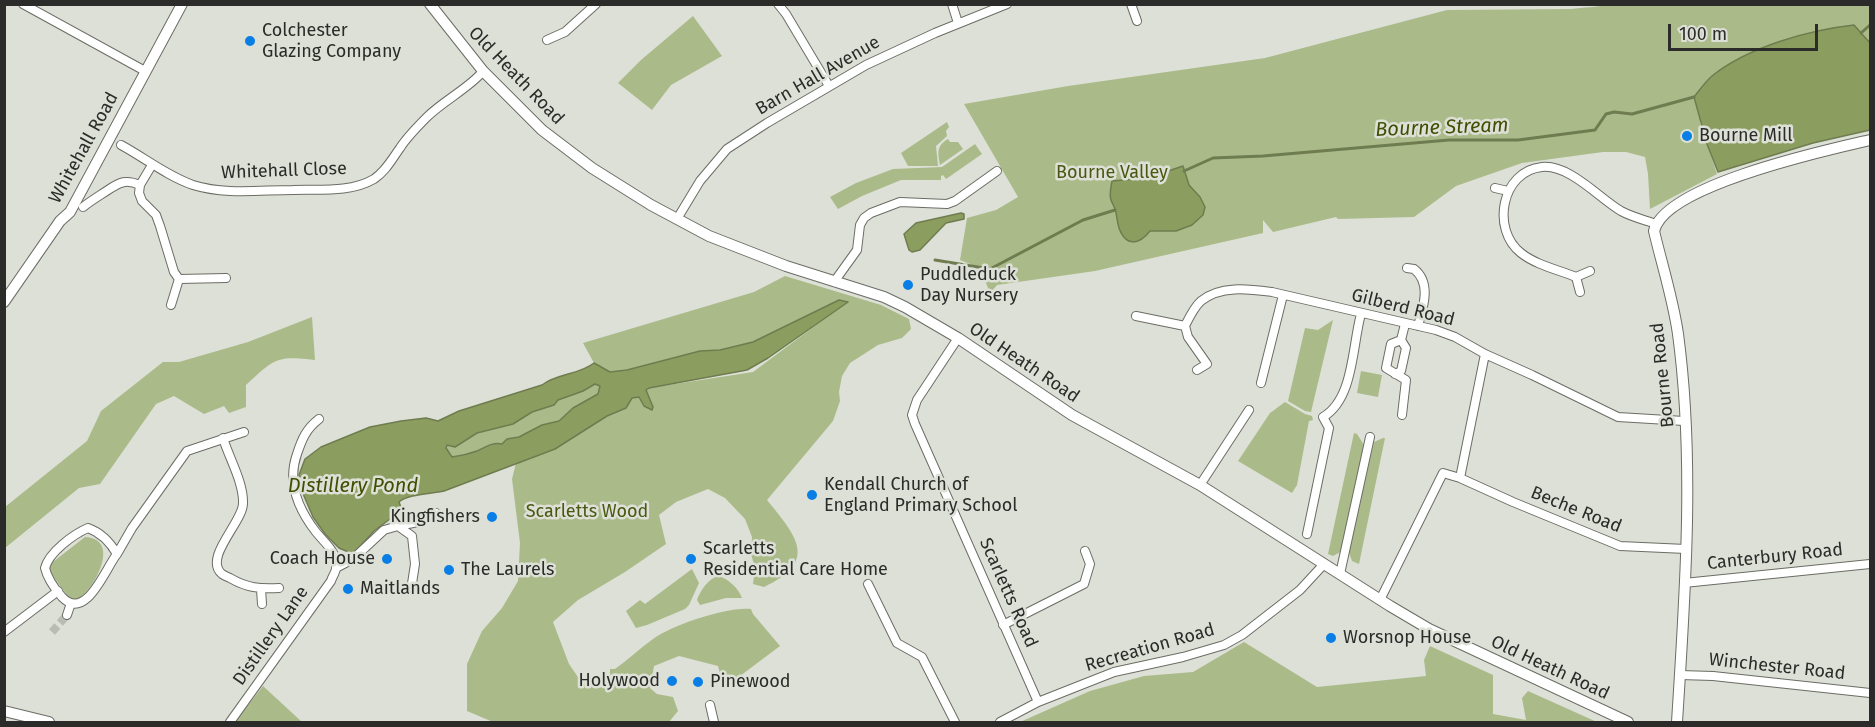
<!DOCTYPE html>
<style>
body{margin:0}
#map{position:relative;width:1875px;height:727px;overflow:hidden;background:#dde0d7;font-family:"Fira Sans",sans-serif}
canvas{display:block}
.frame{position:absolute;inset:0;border:6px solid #2b2c29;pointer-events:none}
.scale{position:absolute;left:1668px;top:24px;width:150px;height:27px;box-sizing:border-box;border:3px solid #2b2c29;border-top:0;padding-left:8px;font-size:18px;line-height:21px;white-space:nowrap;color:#2b2c29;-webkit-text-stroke:4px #dde0d7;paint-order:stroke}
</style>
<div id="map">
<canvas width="1875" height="727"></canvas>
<div class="frame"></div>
<div class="scale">100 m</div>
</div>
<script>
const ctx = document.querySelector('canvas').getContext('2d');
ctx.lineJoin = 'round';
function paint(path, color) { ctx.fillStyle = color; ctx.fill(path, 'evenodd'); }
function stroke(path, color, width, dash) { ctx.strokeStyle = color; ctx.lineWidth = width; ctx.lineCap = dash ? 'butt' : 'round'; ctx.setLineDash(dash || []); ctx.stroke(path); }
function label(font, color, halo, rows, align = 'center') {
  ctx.font = font + ' "Fira Sans",sans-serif'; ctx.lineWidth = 5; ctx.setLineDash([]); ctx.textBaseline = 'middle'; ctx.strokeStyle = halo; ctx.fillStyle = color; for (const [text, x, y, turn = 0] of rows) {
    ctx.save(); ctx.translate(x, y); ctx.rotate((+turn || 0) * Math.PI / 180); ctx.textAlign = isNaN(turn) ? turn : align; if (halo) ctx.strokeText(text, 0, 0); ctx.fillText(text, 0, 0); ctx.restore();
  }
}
paint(new Path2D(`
 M1608,4L1870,5V100L1768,46L1737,61L1710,77L1700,122L1717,174L1650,209L1648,174L1645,157L1626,152H1603L1522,163L1456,186L1414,217L1338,219L1336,217L1273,232L1263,220V233L1095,271L997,285L990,293L980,268L960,260L967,218L996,210L1018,197L964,104L1068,86L1265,58L1447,10L1571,9C1584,7 1596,8 1608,4Z
 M693,16L722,56L671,85L652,110L618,83L641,60Z
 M947,122L949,127L946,131L947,136L936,146L938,166H908L901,153Z
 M948,139L950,142H958L963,149L940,165C938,153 936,146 948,139Z
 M975,144L982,154L946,179L943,175L941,176V180H901L862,196L838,209L830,197L856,183L893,169L942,167Z
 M785,276L881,305L909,319L911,329L902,338L878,345L850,363L842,376L839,392L840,401L833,421L767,500C797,537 819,561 764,587L753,584L755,568L751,554L752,537L745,519L725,498L708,489L676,502L659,515L666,544L625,572L578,600L553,622L569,664L582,683L594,685L599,688L610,684V669H615C628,660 640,648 653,639C672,625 728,606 751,609L753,614L780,646L740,676L722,681L718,666L679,656L654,666L650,688L657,694L673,697L678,711L669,722H493L467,711V664L482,631L502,608L518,581L520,543L512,479L516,463L555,449L568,441L607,416L626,408L632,398L639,396L644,406L649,401L646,390L649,388L753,372L847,302L839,300L753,342L720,350L700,351L627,370L610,372L594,363L583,343L754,292Z
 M312,317L315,360C276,355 274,359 246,385V407L229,413L224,406L204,414L174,396L156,404L100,484L79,488L5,548V507L87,441L101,411L163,362H179L248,342Z
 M1333,320L1311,412L1305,411L1288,401L1305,328L1318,330Z
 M1361,371L1382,375L1378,397L1357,393Z
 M595,383L601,386L598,394L573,408L559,421L542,425L519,437L507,439L502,444C491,442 486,447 477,451C469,454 460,456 452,457L446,448L447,445L455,447L477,433L513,424L532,412L554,405L558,400L583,391Z
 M1285,402L1305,414L1312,416L1313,420L1309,421L1297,485L1292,493L1238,461L1270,413Z
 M1354,433L1357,434L1364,445L1342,551L1333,556L1328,554Z
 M1383,438H1385L1359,564L1352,561L1348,550L1374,442Z
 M85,537C124,539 91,595 75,601L70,599L49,571V565Z
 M692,569L699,583L689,605L685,609L647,625L636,628L626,611L640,600L645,604Z
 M718,576C728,578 739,589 742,598H726L700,605L697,600C700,591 708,579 718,576Z
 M1244,642L1317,687L1426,676L1424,660L1430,646L1493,675V714L1526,720L1522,698L1528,691L1597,722H1020L1090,691L1144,676L1193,672Z
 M263,686L302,722H235Z`), '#abba89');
const water = new Path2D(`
 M1854,25L1870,43V130L1813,143L1718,172L1707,144L1694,97C1699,91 1705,82 1712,76C1748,47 1809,30 1854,25Z
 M1183,166L1189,185L1200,197L1205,207L1203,215L1192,225L1176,231H1150C1139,245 1126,247 1119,228C1117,222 1117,215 1115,209C1114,206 1112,203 1111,200C1109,195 1111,187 1112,181L1148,178Z
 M961,213L964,214V219L946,223L920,250L912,252L909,250L904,234L916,223Z
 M839,300L848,302L768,358L747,370L649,388L646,390L653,407L652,410L644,406L639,397L632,398L626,408L607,416L555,449L444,491C431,494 408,494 399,502L402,510L374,531L353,554L339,548L325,534L313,517L304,496L299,475L305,459L321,447L370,427L401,421L426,418L438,421L459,411L542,385C558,373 579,375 594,363L610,372L627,370L700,351L720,350L753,342ZM595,384L600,386L598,394L573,408L559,421L542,425L519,437L507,439L502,444C492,442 486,447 477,451C469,454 460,456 452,457L446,448L447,445L455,447L477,433L513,424L532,412L554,405L558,400L583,391Z`);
paint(water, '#8c9e5f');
stroke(water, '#6f7c4f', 1.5);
stroke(new Path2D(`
 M1861,33L1870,25
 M1184,171L1213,158L1263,156L1449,140H1518L1595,130L1606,114L1614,112L1632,114L1694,97
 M935,260L990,269L1083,220L1115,210`), '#6f7c4f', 3);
stroke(new Path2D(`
 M52,632L67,615`), '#b9bcb4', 8, [8, 4]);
const street = new Path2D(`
 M23,4L145,71
 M778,4L786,14L829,86
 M952,4L958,23
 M1131,4L1137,21
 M547,40L565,32L596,4
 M121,145C145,158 167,176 193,185C225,195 260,190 293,190C319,189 350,193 374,179C386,171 392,159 400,148C407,137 417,127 427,117C443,101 472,86 483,71
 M140,185L139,193L142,201L156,215L160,226L174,272L179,279L226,278
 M1495,188L1508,191
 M83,207C92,200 99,196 108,190C120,182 126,179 140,185L152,165
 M677,219L700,181L727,149L767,123L866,65L935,33L1007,4
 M1407,268L1414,269C1432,283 1423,308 1418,326
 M1590,271L1576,277C1559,270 1536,265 1521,253C1491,230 1501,171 1542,167C1569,164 1599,198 1621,211C1632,217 1645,220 1656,224
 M1576,277L1580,292
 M834,282L857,250L860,225L864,218L871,213L900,202L947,204L955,201L997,171
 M171,305L179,279
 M1136,316L1185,326
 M958,338L917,400L912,415L915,424L1038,702
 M1197,370L1207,364L1188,337L1185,326C1189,318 1194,307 1201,301C1220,285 1249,289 1272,292L1436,330L1455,337L1485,354L1532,375L1618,417L1684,421
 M1395,374L1401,371L1406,348L1401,340
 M1261,383L1283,295
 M1402,415L1406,380L1386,368L1391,344L1401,340L1405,324
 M223,438C229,458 244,483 243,504C242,523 203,558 222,574C225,576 228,577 230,578C247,588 260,589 279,588
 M1460,478L1513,502L1620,546L1686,549
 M1200,485L1249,410
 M398,526L418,522L436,513
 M88,528C102,533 110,542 117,554C105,569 86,622 62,597C55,589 47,577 45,568C49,552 74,534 88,528Z
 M1307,534L1329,428L1323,417C1354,399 1352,346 1361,314
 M117,554L132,528L187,451L244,432
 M336,568L353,559L384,530L398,526L412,536L415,564L411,590
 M1340,574L1370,437
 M1684,583L1870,564
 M868,584L897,643L922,657L955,722
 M261,589L262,604
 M1380,600L1443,473L1460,478L1485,354
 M67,615L71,603
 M1003,625L1084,584L1090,564L1085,551
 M4,632L58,591
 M1680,675L1713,676L1870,693
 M710,705L714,722
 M230,722L331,581C332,577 336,572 336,568C339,554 324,542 316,532C298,509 287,482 297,454C302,439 306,429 319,419
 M1000,722L1038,702L1114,672L1183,657L1224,645L1242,635L1300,590L1324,564`);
const secondary = new Path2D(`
 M430,4L483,71L542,130L592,168L651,205L709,236L786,266L884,297L905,307L958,338L1072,415L1200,485L1390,606L1429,629L1628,722
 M4,302L60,221L70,212L182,4
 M4,711L49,722
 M1677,722C1685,595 1695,461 1678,334C1673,299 1662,265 1654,231C1665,185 1827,150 1870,140`);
stroke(street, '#6b6d65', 10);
stroke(secondary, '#6b6d65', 12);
stroke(street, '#fff', 8);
stroke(secondary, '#fff', 10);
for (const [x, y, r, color] of [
 [250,41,6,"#097ee4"],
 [1687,136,6,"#097ee4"],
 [908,285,6,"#097ee4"],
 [812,495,6,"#097ee4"],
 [492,517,6,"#097ee4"],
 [387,559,6,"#097ee4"],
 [691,559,6,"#097ee4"],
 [449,570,6,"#097ee4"],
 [348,589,6,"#097ee4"],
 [1331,638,6,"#097ee4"],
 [672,681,6,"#097ee4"],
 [698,682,6,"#097ee4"]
]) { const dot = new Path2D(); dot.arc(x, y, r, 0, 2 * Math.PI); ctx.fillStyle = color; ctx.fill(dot); stroke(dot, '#dde0d7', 2); }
label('18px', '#2b2c29', '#dde0d7', [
 ["Colchester",262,31],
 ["Glazing Company",262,52],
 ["Bourne Mill",1699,136],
 ["Puddleduck",920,275],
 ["Day Nursery",920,296],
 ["Kendall Church of",824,485],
 ["England Primary School",824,506],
 ["Kingfishers",480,517,"right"],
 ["Scarletts",703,549],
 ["Residential Care Home",703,570],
 ["Coach House",375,559,"right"],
 ["The Laurels",461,570],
 ["Maitlands",360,589],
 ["Worsnop House",1343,638],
 ["Holywood",660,681,"right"],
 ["Pinewood",710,682]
], 'left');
label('18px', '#2b2c29', '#dde0d7', [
 ["Old Heath Road",516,76,46],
 ["Barn Hall Avenue",818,76,-30],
 ["Whitehall Road",84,148,-61],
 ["Whitehall Close",284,171,-2],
 ["Gilberd Road",1403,308,14],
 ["Old Heath Road",1024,363,34],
 ["Bourne Road",1663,375,-96],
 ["Beche Road",1576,510,22],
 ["Canterbury Road",1775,557,-6],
 ["Scarletts Road",1008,593,66],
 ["Distillery Lane",271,636,-55],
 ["Recreation Road",1150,648,-16],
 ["Winchester Road",1777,667,6],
 ["Old Heath Road",1550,668,25]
]);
label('18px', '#485811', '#dde0d7', [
 ["Bourne Valley",1112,173],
 ["Scarletts Wood",587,512]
]);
label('italic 20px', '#3f4e01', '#dde0d7', [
 ["Bourne Stream",1442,128,-2],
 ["Distillery Pond",353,486]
]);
</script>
